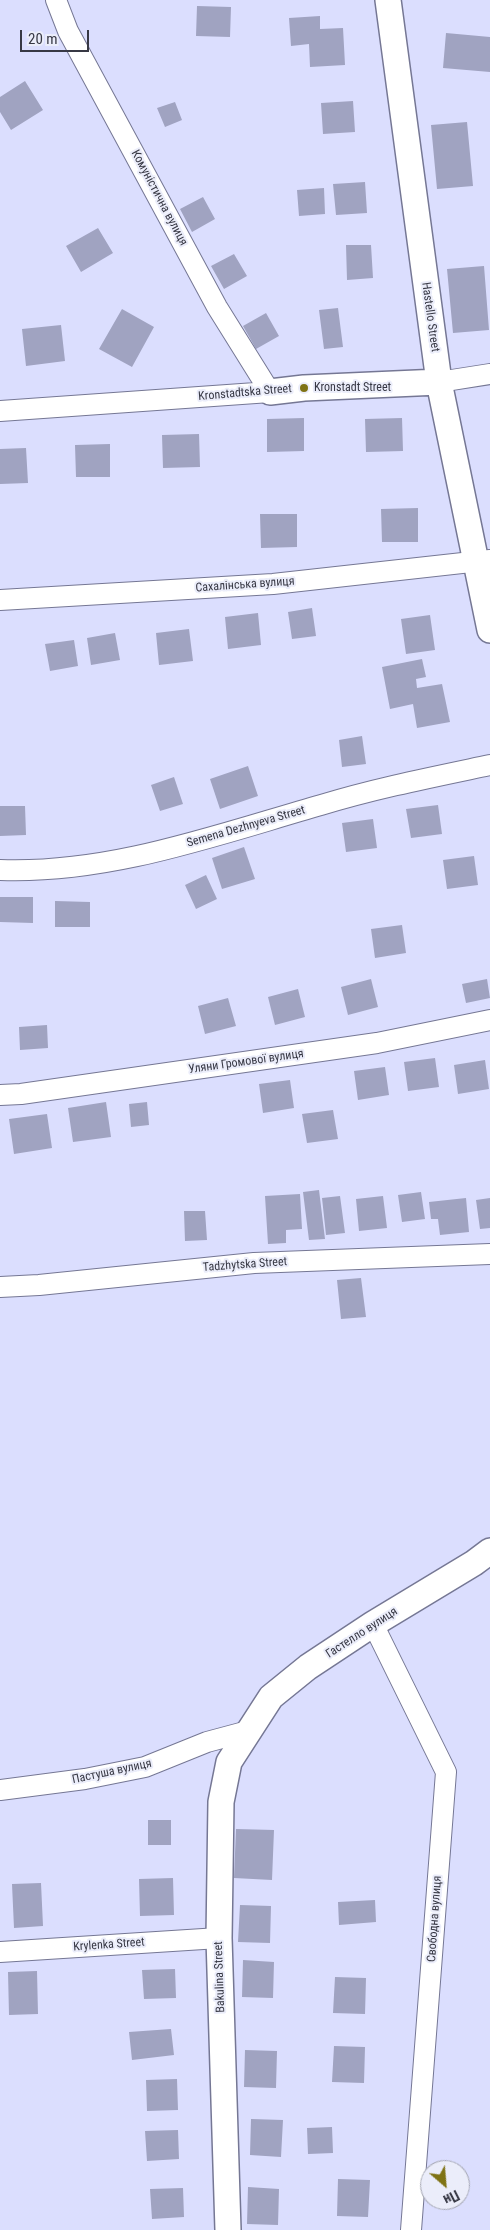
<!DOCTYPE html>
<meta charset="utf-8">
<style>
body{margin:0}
#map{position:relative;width:490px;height:2230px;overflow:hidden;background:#dbdefe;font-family:"Roboto Condensed",sans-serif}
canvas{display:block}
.north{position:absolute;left:420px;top:2160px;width:50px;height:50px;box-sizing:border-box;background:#ebedfa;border:1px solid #a3a5b1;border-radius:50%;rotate:153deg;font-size:14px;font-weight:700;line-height:20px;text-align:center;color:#373844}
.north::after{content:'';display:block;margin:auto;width:18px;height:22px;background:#7f7315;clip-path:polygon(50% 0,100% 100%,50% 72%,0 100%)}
.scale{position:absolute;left:20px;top:30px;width:69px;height:22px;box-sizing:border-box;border:2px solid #373844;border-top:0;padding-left:6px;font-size:15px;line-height:18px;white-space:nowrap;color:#373844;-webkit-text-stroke:4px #ebedfa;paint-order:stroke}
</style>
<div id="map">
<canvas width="490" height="2230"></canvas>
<div class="north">Пн</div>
<div class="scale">20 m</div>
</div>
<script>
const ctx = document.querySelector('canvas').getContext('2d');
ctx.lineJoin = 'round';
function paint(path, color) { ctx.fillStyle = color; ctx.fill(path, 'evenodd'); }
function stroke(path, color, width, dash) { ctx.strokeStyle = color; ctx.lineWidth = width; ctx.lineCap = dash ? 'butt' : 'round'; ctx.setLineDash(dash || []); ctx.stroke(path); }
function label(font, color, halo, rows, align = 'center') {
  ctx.font = font + ' "Roboto Condensed",sans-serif'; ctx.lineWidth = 4; ctx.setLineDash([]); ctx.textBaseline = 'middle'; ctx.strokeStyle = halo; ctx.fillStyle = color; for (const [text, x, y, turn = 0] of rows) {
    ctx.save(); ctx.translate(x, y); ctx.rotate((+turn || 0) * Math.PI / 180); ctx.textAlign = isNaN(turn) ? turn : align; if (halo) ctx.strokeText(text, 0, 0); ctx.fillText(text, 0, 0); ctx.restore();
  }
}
paint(new Path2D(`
 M197,6L231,7L230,37L196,36Z
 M320,16V29L343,28L345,65L310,67L309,44L291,46L289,18Z
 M446,33L490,37V72L443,68Z
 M25,81L43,110L11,130L0,112V97Z
 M353,101L355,132L323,134L321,103Z
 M175,102L182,120L165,127L157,108Z
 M467,122L473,186L437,189L431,125Z
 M365,182L367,213L336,215L333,184Z
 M324,188L325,214L299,216L297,190Z
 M203,197L215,219L192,232L180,209Z
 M98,228L113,253L81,272L66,246Z
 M346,245H371L373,278L347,280Z
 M234,254L247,276L224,289L211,266Z
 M484,266L489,330L453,333L447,269Z
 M338,308L343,347L324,349L319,310Z
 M122,309L154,327L132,367L99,349Z
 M266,313L279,336L256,349L243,326Z
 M61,325L65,361L26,366L22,329Z
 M304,418V451L267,452V419Z
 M402,418L403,451L366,452L365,419Z
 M199,434L200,467L163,468L162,435Z
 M110,444V477H76L75,445Z
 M26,448L28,483L0,484V449Z
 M418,508V542H382L381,509Z
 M260,514H297V547L261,548Z
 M312,608L316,636L292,639L288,612Z
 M258,613L261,645L228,649L225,617Z
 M430,615L435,650L406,654L401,619Z
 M189,629L193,661L159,665L156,633Z
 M115,633L120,660L91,665L87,638Z
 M74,640L78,666L50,671L45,644Z
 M422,659L426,677L416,679L417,688L442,684L450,722L417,728L413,704L390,709L382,667Z
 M362,736L366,764L342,767L339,740Z
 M248,766L258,796L220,809L210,779Z
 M174,777L183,804L160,811L151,785Z
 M438,805L442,834L411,838L406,809Z
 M0,806H25L26,835L0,836Z
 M373,819L377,848L346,852L342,823Z
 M244,847L255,879L222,889L212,858Z
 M474,856L478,885L447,889L443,860Z
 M206,875L217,899L196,909L185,885Z
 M0,897H33V923L0,922Z
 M55,901L90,902V927H55Z
 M402,925L406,953L375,958L371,929Z
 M371,979L378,1007L348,1015L341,987Z
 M487,979L490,998L466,1003L462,984Z
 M298,989L305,1017L275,1025L268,997Z
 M228,998L236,1026L205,1034L198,1006Z
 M47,1025L48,1048L20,1050L19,1027Z
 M435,1058L439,1087L408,1091L404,1062Z
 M485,1060L489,1089L458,1094L454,1065Z
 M385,1067L389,1095L358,1100L354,1071Z
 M290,1080L294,1108L263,1113L259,1084Z
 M106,1102L111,1137L73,1142L68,1108Z
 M147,1102L149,1125L131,1127L129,1104Z
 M333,1110L338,1139L307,1143L302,1114Z
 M47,1114L52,1148L14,1154L9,1119Z
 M319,1190L325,1239L309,1240L303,1192Z
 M421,1192L425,1219L402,1222L398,1195Z
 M300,1194L302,1229L286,1230V1243L268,1244L265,1196Z
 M340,1196L345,1233L326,1235L322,1198Z
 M383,1196L387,1228L359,1231L356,1199Z
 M466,1198L469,1232L440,1235L438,1219H431L429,1202Z
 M490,1198V1228L480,1229L476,1200Z
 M184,1211H205L207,1240L185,1241Z
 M361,1278L366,1317L341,1319L337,1280Z
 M148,1820H171V1845H148Z
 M236,1829L274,1830L272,1880L234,1878Z
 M173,1878L174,1915L140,1916L139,1879Z
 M41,1883L43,1926L14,1928L12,1884Z
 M375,1900L376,1922L339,1925L338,1902Z
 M240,1905L271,1906L270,1943L238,1942Z
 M243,1960L274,1962L273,1998L242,1997Z
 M175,1969L176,1998L144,1999L142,1970Z
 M37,1971L38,2014L9,2015L8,1972Z
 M335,1977L366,1978L365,2014L333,2013Z
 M171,2029L174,2055L132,2060L129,2032Z
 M334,2046L365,2047L364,2083L332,2082Z
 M245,2050L277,2051L276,2088L244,2087Z
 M177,2079L178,2110L147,2111L146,2080Z
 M251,2119L283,2120L281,2157L250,2155Z
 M332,2127L333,2153L308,2154L307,2128Z
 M178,2130L179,2159L147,2161L145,2131Z
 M338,2179L370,2180L368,2217L337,2216Z
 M248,2187L279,2189L278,2225L247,2224Z
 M183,2188L184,2217L152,2219L150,2189Z`), '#a0a3c1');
const minor = new Path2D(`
 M439,382L490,374
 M0,411L270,392L217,307L68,31L56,0
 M0,600L273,584L490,560
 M0,870C110,874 216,835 321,805C377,788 433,777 490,765
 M0,1095L21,1094L377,1043L490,1020
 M0,1287L39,1285L254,1263L490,1254
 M373,1624L446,1772L411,2230
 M0,1790L85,1779L145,1767L207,1742L248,1731
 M0,1952L219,1938`);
const tertiary = new Path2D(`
 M388,0L439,382L490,630
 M270,392L304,388L439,382
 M228,2230L219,1938L221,1802L229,1762L271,1697L308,1667L373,1624L474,1563L490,1551`);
stroke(minor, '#757794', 22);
stroke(tertiary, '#757794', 28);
stroke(minor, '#fff', 20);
stroke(tertiary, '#fff', 25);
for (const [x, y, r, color] of [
 [304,388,5,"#7f7315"]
]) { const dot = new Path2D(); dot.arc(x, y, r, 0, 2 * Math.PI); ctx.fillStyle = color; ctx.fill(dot); stroke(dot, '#ebedfa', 2); }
label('12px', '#373844', '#ebedfa', [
 ["Комуністична вулиця",159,198,62],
 ["Hastello Street",430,317,82],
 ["Kronstadtska Street",245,393,-5],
 ["Сахалінська вулиця",245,585,-4],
 ["Semena Dezhnyeva Street",246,827,-16],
 ["Уляни Громової вулиця",246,1062,-8],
 ["Tadzhytska Street",245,1265,-4],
 ["Гастелло вулиця",362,1633,-33],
 ["Пастуша вулиця",112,1772,-12],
 ["Свободна вулиця",435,1919,-86],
 ["Krylenka Street",109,1945,-4],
 ["Bakulina Street",220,1977,-92]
]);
label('12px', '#373844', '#ebedfa', [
 ["Kronstadt Street",314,388]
], 'left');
</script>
